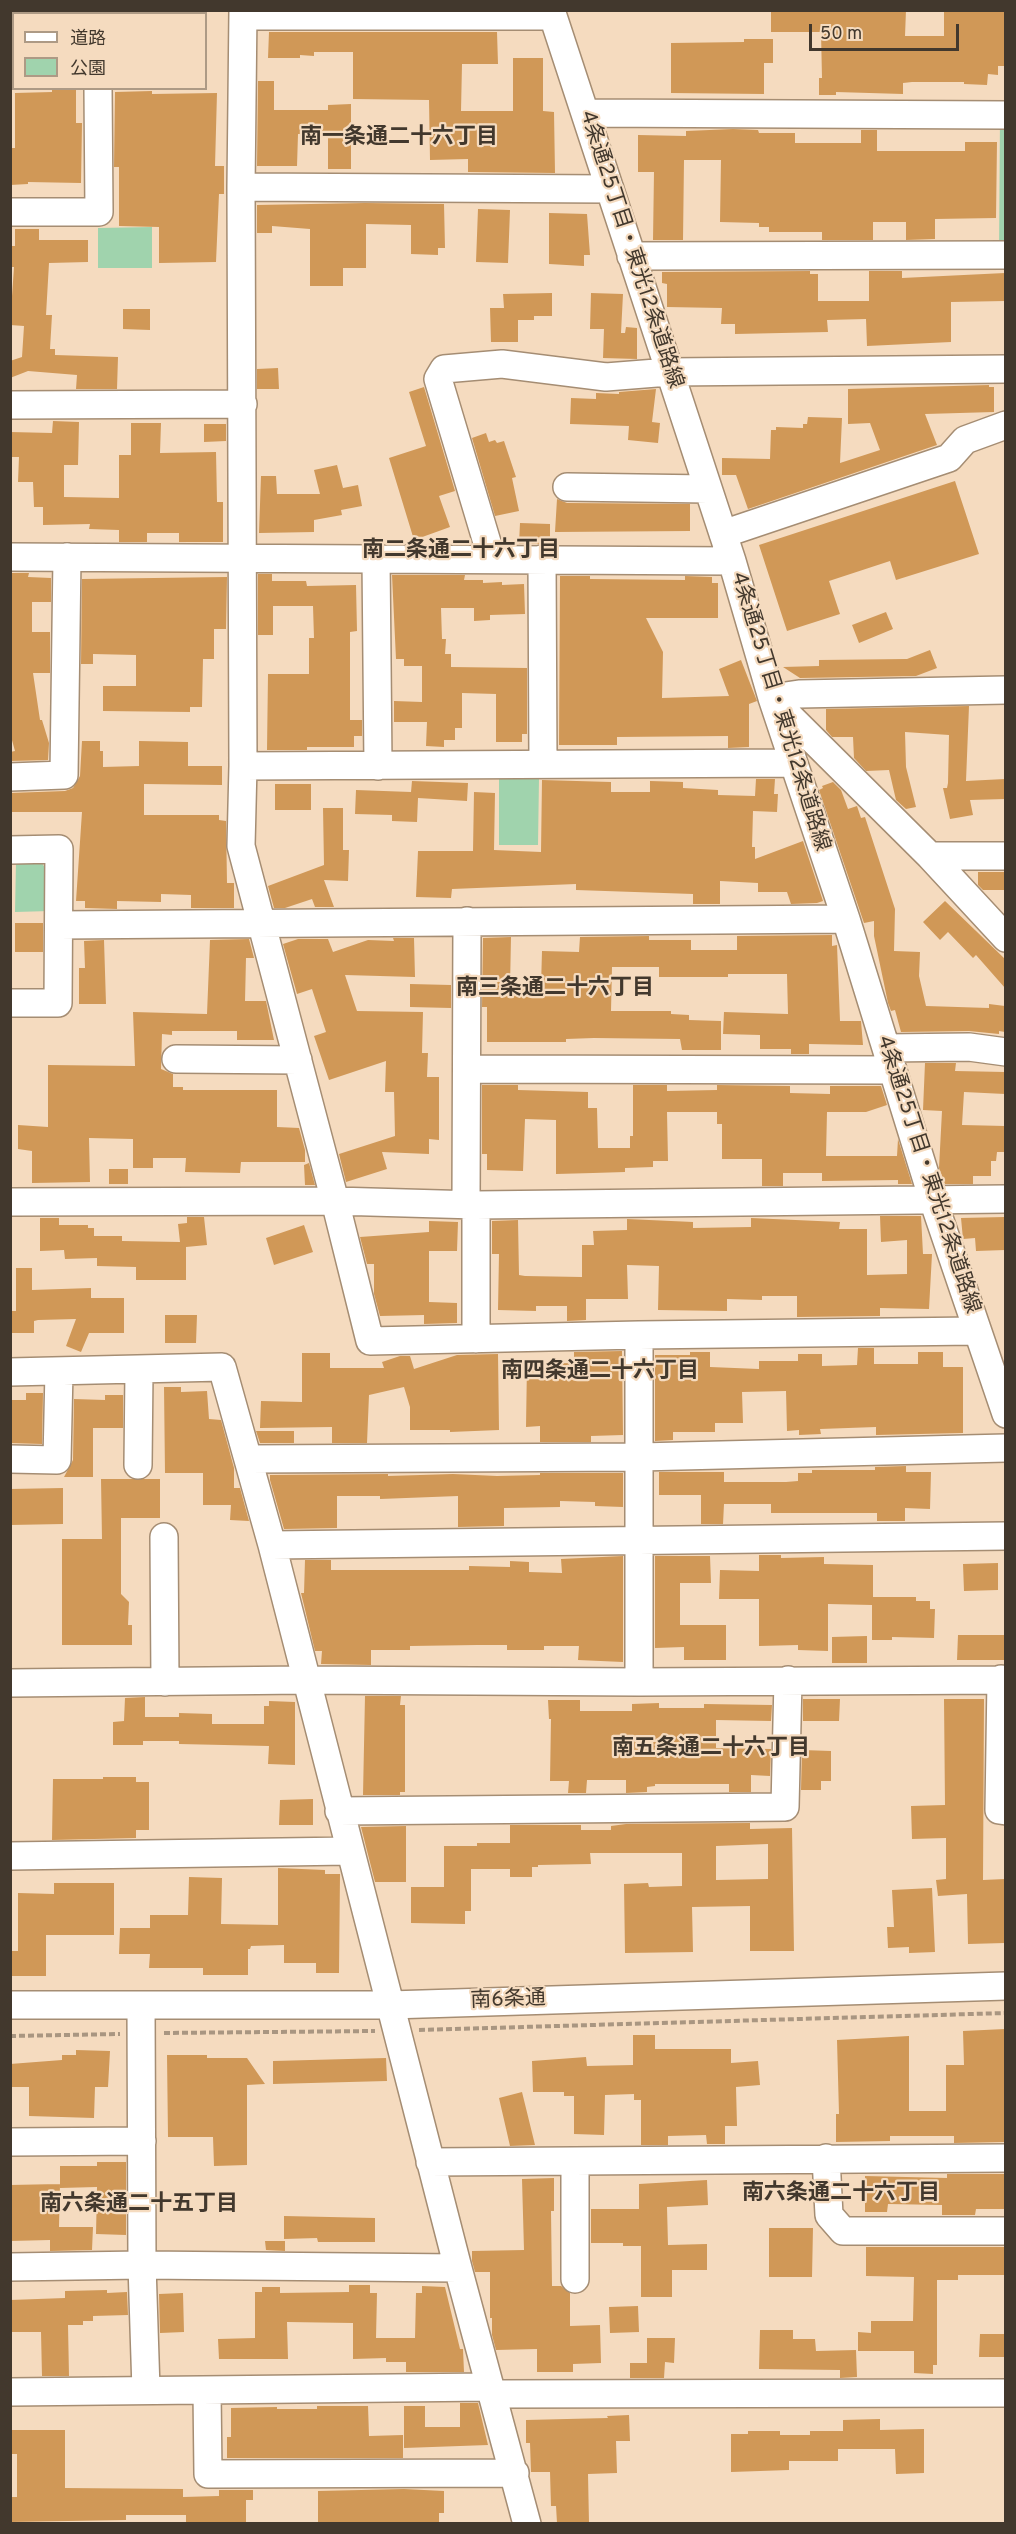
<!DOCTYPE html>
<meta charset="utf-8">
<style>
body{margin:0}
#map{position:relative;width:1016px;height:2534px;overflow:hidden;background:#f5dbbf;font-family:Overpass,"Noto Sans JP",sans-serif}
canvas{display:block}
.frame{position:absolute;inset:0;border:12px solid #42382d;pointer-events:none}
.legend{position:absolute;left:12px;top:12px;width:195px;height:78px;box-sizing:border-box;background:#f5dbbf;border:2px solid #ad9a85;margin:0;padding:8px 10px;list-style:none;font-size:18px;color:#42382d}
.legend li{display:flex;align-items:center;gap:12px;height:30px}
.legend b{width:30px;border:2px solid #ad9a85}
.scale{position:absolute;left:809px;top:24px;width:150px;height:27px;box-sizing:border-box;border:3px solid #42382d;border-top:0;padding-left:8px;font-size:18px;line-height:21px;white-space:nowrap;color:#42382d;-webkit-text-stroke:4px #f5dbbf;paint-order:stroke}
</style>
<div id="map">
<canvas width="1016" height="2534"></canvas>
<div class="frame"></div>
<ul class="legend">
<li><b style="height:8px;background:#fff"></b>道路</li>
<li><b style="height:16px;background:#a0d3ad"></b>公園</li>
</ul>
<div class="scale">50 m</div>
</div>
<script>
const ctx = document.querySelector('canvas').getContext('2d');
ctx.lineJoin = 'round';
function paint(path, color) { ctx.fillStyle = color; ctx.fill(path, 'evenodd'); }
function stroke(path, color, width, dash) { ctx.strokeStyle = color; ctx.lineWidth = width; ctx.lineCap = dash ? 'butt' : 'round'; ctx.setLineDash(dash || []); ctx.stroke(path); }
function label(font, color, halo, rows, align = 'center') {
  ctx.font = font + ' Overpass,"Noto Sans JP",sans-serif'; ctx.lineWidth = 4.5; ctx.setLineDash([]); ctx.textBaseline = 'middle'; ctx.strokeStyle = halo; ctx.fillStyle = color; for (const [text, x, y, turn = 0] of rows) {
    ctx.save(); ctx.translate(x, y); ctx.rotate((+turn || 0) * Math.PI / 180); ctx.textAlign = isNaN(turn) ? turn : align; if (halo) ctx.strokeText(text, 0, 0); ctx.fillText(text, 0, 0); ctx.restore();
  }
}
paint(new Path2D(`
 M1000,115H1005L1006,255H999Z
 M152,227V268H98V228Z
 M499,778H539L538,845H499Z
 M16,862H41L51,876L50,911L15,912Z`), '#a0d3ad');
paint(new Path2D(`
 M771,10H906L905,36H944V10H1005V66H998V75L988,74L987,85L964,84V82H912L903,83V94L836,92V95H819V78H822L821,32H771Z
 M269,32H497L498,64H462L461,111H513V58H543V111L554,112L555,173L468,172V159L430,160L429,100L353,99V52H314V56L300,55V58H268Z
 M744,39H773V63H764V94L671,93V43L744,42Z
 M258,81H274V110H328V105L351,104V169H328V134H298L297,166H257Z
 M52,88H76V123H82L81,183L28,182V184L10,185V148H15V93L52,92Z
 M152,91V94L217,93L215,166H224V194H219L216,262L159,263V227L119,226V167H114L115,92Z
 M733,129L758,130L759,133H795V143H861V130H877V151H965V142H997L996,218L935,219V239L906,240V222H873V240H822V232H769V227H759V223L720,222L721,160H684L683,240H653L654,172H638V135L686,136V131Z
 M365,203L444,204L445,248H438V255L411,254V225L366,224V268H343V286H310V229L272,226V233H257V205Z
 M478,209L510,210L508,263L476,262Z
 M549,213L587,214L590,255H584V266L549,264Z
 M15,229H39V240H88V262L49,263L46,315H52L50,349H55V355L118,357L117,389H76L77,375L28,371L10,378V361L22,357L24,326L10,325L14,267H10V246H15Z
 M810,271V274H818V301H869V271H902V278L1005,273V301L951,302V342L867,346L866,319L827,320L828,332L735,334V324H721L722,308L667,307V284L662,283V272Z
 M552,293V316H534V320H518V342H491L490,308H504L503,294Z
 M591,293L623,294L621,333H625L626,327L637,328V359L603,358L604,329H590Z
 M123,309H150V330L123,329Z
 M278,368L279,389H257V369Z
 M989,385V387H994V412L925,414L937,445L748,509L736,475H722V458L770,459L771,430H776V427L803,428V424H807L808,417L842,418L840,463L880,450L870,423L848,424V389Z
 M424,387L455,491L439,496L450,527L414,540L389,458L426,446L409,392Z
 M656,389L652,422L660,423L658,443L628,440L629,426L570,424L571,398L596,399V393L619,394V392Z
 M53,421L79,422L78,465H64V497L119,498V455H131V423H161L160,453L216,452L217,502H223V542H179V533H147V542H119V530L89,529L90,524L43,525V507H34L33,482H18L19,457H10V432L52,433Z
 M204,424H226V441L204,442Z
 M486,433L489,442L495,440L497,443L504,441L516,477L512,478L519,511L495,516L472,438Z
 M337,465L343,488L358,485L362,506L341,510L342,515L314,520V532L259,533L261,476H276L277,494H320L314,470Z
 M955,481L979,554L896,580L890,561L829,581L840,614L787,631L759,545Z
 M557,499L567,503L690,504V531L555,532Z
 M520,523L550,524V544H519Z
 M10,573H29L28,577L51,578V602H32V632H50V673H33L40,720H42L49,743L48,760L10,761V752L15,751L10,733Z
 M258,574H272V581H306L307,586L356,585L357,631L350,632V720H362V736H354V747H307V750H267L268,674H309V638H314L313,606H273V635H258Z
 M392,575H465L464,580H483V583L502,582V585L524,584L525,614L490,615V620L474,621V608H441L442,639H446L445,654H451V667L527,668V734H522V742H496V694L462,693V728H455V740H444V747L426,746L427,722H394V701L422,702V666H404V659H396Z
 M560,576H590V579L685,580V576L712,577V583H718V618H646L663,652L662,698L729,696L719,669L741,660L757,701L749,704V747L728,748V736L617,737V745H559Z
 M227,577L226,629H214V659H203L202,707H190V712L103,711V686H136V655L93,654V664H81L82,579Z
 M886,612L893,629L859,643L852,625Z
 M930,650L937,668L916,676L800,678L783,667L819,666V660L907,659Z
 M969,706L966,781L1005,779V799L970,800L973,815L950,819L943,788H947L948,783L949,735L905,732L906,767L916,807L906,809L896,800L889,770L866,771L854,758L853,737H832L826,730V709Z
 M82,741H100V751H103V767L139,766V741L188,742V766H222V785L144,784V815H219V820L226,821L227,883H234V908H191V895L161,894V902L117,901V909L85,908V901H76L82,812H10V793L65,791L73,788L80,776Z
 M756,779H775L774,794H778L777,812L753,811L752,847H755V859L803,841L823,901L817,903L791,904L787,892H758V883L720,881V904H693V894L576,890V884L452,889L451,898L416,897L418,851H473L474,792L495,793L494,850L541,852L542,780L611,782V792H650V781L683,782V788L718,790V795L755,796Z
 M412,781L468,783L467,801L418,798L417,822L392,821V815L355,814L356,790L411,792Z
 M833,782L841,790L848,809L857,806L861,818L865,817L895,909L894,951L920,952L919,976L926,1006L989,1008V1004L1005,1006V1032L999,1031V1034L969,1031L901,1032L895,1010L891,1011L888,1003L874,936V921L864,923L819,790L823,788L822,786Z
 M275,784H311V810H275Z
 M323,808H343V850H349L348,881L324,880L334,907H315L312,899L285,908H274L268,886L324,865Z
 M978,872H1005V890H983L978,885Z
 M945,901L1005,959V988L976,955L973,958L948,932L940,940L923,922Z
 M15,923H43V952H15Z
 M832,935V946L837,945L840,1021H861L863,1045L809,1044V1054H791V1049H760V1035L723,1034L724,1012L788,1014L787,974H728V977H659V967H612L611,1011H671V1014L689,1015V1020L721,1021V1050H682L680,1039L594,1038L566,1039V1042H487V1007H482L483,938L511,937L510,987H541L542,951L579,952L580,937L649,936V940H691V950H737V936Z
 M393,938H414L415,977L345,975L357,1011L423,1012L422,1053H428L427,1077H439V1140L429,1139V1154L382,1152L387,1169L346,1182L339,1154L395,1136L394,1092H385L386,1061L329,1080L314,1036L326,1032L312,989L297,994L283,944L298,939H328L333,952L368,940L394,941Z
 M249,939L254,958H246L245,1001H266L274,1040H237V1031H172V1035L162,1034L161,1069L173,1074V1087H183V1090H277V1127L299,1128L305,1150V1162H241L240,1173L185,1172L186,1158H153V1168H133V1139L89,1138L90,1182L32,1183V1151L18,1149V1125L48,1127V1065L135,1066L133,1012L207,1014L210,940Z
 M104,940L106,1004H79V968H85L84,941Z
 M410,984L451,985V1008L410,1007Z
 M925,1063H956L955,1071L1005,1072V1094L964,1092L962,1125L1005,1126V1152H997L996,1161H991V1176H973V1184H945L939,1168L942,1111L923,1110Z
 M482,1085H518V1090L588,1092V1108H597L598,1148H630V1136H633V1085H667V1091L717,1090V1085L790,1086V1093L830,1094V1086H881L887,1105L866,1112H827L826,1156H897L898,1139L912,1184H898V1180L822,1181V1173H783V1186H762V1159H722V1124H717V1112H667L668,1161H653V1167L625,1168V1172L593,1173L556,1174V1120L525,1119L523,1171L487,1170V1154H482Z
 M309,1163L315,1185H305L304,1165Z
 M109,1169H128V1184H109Z
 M880,1216H921L923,1254H932L929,1309L880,1308V1316L797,1317V1296H762V1300L727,1299V1311L658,1310L659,1266L627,1265L628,1299H586V1320L567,1321V1306H536V1311L498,1310L499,1254H492V1221L518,1220L519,1275L525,1276L582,1277V1245H594L593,1231L627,1230V1219L693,1222V1228L751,1227V1218L840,1222L839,1229H867V1275L907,1274V1240L881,1242Z
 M187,1217H204L207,1245L186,1247V1280H136V1267L97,1266V1258L65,1259L64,1250L40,1251V1218H59V1225H88V1228H94V1236H122V1241L180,1242L178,1224L187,1223Z
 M1005,1217V1250L976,1251L975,1238L963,1239L961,1218Z
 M429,1221L458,1222L457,1251H429V1302L457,1303V1323L424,1324V1315L380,1316L374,1294V1264H367L360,1237L429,1232Z
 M304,1225L313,1252L274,1265L266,1238Z
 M16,1268H32V1290L91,1288V1298H124V1333H89L81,1352L66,1346L76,1319L38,1320L34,1321V1333H10V1311H16Z
 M165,1315H197L196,1343H165Z
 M858,1348H874V1364H918V1352H943V1367H963V1433L876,1435V1427L820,1429L821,1434L799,1435V1430L787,1431L786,1391L742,1392L743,1423H715V1432H673V1440L655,1441V1355H690V1352H710V1367L759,1369V1361H798V1354H822V1366L857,1365Z
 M622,1351L623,1435L591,1436V1442H540V1426L526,1427L527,1364L574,1363V1352Z
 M302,1353H330V1368H384L382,1362L400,1356H410L414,1369L457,1355L498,1354L499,1430L450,1432V1430H410V1407L404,1387L369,1395L367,1443H332V1427L260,1428L261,1401L302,1402Z
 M164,1387H181V1392L207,1391L209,1419L221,1420L234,1468V1488H240L249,1521L230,1520L231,1505H203V1473H165Z
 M26,1393H43L42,1444L10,1443V1400H26Z
 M105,1395H123V1428H93V1477H64L73,1460L74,1399L105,1400Z
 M256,1431H294V1443H260Z
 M906,1466V1472H931L930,1509L905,1508V1521H877V1513H771V1504H724L723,1524H701V1495H659V1472H724V1482H786L798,1481V1473H812V1470H875V1467Z
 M540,1473H623V1507L595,1506V1502L560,1501V1507L504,1508V1526L458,1527V1496L380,1499V1496H337V1528L284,1529L270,1480V1475L388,1474V1476L453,1474L497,1476L540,1475Z
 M101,1479H160V1518H121V1594L129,1602L128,1625H132V1645H62V1539H102Z
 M63,1488V1524L10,1525V1489Z
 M759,1555H781V1558L824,1557V1564L873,1565V1597H916V1601H930V1609H935L934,1638L892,1637V1640H872V1605L828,1604V1651L798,1650V1645L759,1646V1599H719L720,1570L759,1571Z
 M623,1556V1662L578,1660L579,1646H544V1650H507V1645H477L410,1646V1650H371V1665L321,1664L322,1651H315L301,1593H304L305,1560H331V1570H469V1566L510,1567V1561L529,1562V1572L562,1573L561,1559Z
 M655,1556H710L711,1583H680V1625H726V1660H684V1647L655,1648Z
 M998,1563V1590L964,1591L963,1564Z
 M958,1635H1005V1660H957Z
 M867,1636V1663H832V1637Z
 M365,1696H401L400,1705H405V1792H400V1795H363Z
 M145,1697V1717H179V1713L212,1714V1724H264V1706H269V1701L295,1702V1765L268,1764L269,1746L179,1744V1741H143V1745H113V1722L124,1721L125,1698Z
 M803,1699H840L839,1721H803Z
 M944,1699H984L983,1880L1005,1879V1943L968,1944L967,1894L938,1896L936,1880L946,1879V1838L912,1839L911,1806L945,1805Z
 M548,1700H580V1711H632V1704L659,1703V1708H704V1704L772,1705L771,1721L716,1720V1748L771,1749L770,1776L751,1775V1792H729V1784H655V1786L647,1787V1792L626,1793V1780H587L586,1793H568L569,1781H550L551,1719H549Z
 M802,1750L831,1751V1781H821V1790H801Z
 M103,1777H136V1782H149V1830H136V1838L52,1840L53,1779H103Z
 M313,1799V1825H279L280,1800Z
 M750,1823V1829L792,1828L794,1951H750V1906L692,1907L693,1952L625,1953L624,1884L648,1883L649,1887L682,1886V1853H590L591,1864L538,1865V1867H532V1877H510V1869H471V1911H465V1924L411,1923V1887H444V1846H477V1843H510V1825H581V1830H611V1826L626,1824ZM768,1844V1879L716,1880V1846Z
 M406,1826V1882H375L361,1827Z
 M278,1868L325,1870V1874H340L339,1973H316V1963H284V1945L251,1946L250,1949H248V1975H203V1968H149L150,1954H119L120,1928H150V1915H188L189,1877L222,1878L221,1924L278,1925Z
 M54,1883H114V1935H46V1976H10V1951H18V1893L54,1894Z
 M932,1888L935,1952L909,1953V1947L888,1948L887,1927H894L892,1890Z
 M1005,2029V2142L954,2143V2136H890V2141L836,2142V2114H839L837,2040L909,2036V2111H946V2065H964L963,2031Z
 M633,2035H655V2049H731V2063L758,2061L760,2085L736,2087L737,2126H725V2144H707L706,2135L668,2136V2145H641V2100H634V2094L605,2095L604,2135L574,2134V2096H564V2092H533L532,2061L586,2057L587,2066L633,2065Z
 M76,2050L110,2051L108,2087H95L94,2118L29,2116V2087H10V2064L62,2060V2055H76Z
 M167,2055H207V2058H247L265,2084L247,2085V2165L214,2166L213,2137H168Z
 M386,2058L387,2081L273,2084V2061Z
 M522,2092L535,2145L510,2146L499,2098Z
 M97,2162H126V2235L96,2234L97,2187L60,2188V2166H97Z
 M947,2174H1005V2209H976L975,2215H942V2205L888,2204L887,2212H865V2176L947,2178Z
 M554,2178V2211H551L552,2286H561L570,2293V2326L600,2325L601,2363L573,2364V2372H537V2349L496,2350L492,2335V2318H490V2272H475L472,2261V2251L524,2250L522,2179Z
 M707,2180L708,2205L667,2207L668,2245L707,2244V2270H672V2297H641V2246H623V2243H591V2209H639V2184Z
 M60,2184L59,2227H93L92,2250L50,2251V2240L10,2241V2185Z
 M284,2216L375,2218V2242H318L317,2238L284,2239Z
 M769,2228H813L812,2277H769Z
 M265,2241H285V2251L266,2250Z
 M866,2247H1005V2275H958V2280H937V2365H933V2374L914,2373V2351H858V2332L871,2333V2321H913L914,2277L866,2276Z
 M349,2285H370V2293H377L376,2338H415L416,2293H422V2286L445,2287L460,2349H463L464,2372H406V2362H386V2358L353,2359V2323L287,2322L288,2359H219L218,2339L255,2338V2292H262V2287H280V2293L349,2292Z
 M107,2290V2293L127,2292L128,2315L93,2316V2321H83V2325H68L69,2376H42L41,2332H10V2300L65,2298V2291Z
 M183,2293L184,2332L160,2333L159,2294Z
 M638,2306L639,2332L610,2333L609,2307Z
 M760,2330H793V2339H815L816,2351L856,2350L857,2377L840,2378V2370L759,2369Z
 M980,2334H1005V2357H979Z
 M647,2338H675L674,2363L665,2362L664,2378H630V2363H647Z
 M460,2403H478L488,2445L404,2448V2406H425V2427H460Z
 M317,2406H368L369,2436L403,2435V2458H227V2437H231V2408L277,2407V2409H317Z
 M629,2415L630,2441H616L617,2473L588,2474L589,2523H557L556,2506H551L550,2472H531L530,2443H526V2420L608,2418L607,2416Z
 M880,2419V2430L924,2429V2473L896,2474L895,2449H838V2461H789V2470L731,2472V2434H748V2431H780V2435H810V2431H843V2420Z
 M10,2430H65V2488L183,2489V2497L219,2496V2490H253V2500H246V2523H186V2515H126V2520L10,2522V2497H17V2454H10Z
 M404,2489L444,2491V2513H439V2523H318V2491Z`), '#d09857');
const minor = new Path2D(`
 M243,10L241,187L243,766L241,846L335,1201L370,1341L639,1335L976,1331
 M551,10L732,561L772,698L846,919L933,1200L1006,1414
 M243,16H553
 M10,63H14
 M585,113L1006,115
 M241,187L610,189
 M10,212H99L98,88
 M631,256L1006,255
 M10,405L243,404
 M567,487L708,489
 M723,534L949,458L965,440L1006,425
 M10,557L732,561
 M376,558L378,766
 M492,559L438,379L444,369L502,364L606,377L669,372L1006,369
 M542,559L543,763
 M772,698L799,694L1006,690
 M774,701L930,856L1006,938
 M243,766L792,763
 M10,777L64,775L67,557
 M10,850L59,849L58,1003H10
 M930,856H1006
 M59,925L846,919
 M886,1048L969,1047L1006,1052
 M176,1059L298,1060
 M467,1069L893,1070
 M10,1202L335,1201L476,1205L1006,1199
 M466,1204L467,921
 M476,1205V1339
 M639,1335V1682
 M10,1372L222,1367L272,1545L458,2268L527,2524
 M10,1459L57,1460L59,1371
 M249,1459L640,1457L1006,1448
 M138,1465L139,1371
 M164,1537L165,1682
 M272,1545L1006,1536
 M1001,1679L999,1810L1006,1811
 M10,1683L306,1680L639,1682L1006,1680
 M339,1811L785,1807L788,1680
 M10,1856L349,1851
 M10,2005H390L1006,1986
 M141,2005L142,2265L146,2390
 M10,2142L142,2141
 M826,2158L829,2215L843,2231H1006
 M430,2162L1006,2158
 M10,2267L142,2265L458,2268
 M575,2279V2161
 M207,2391L208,2474L515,2473
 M10,2392L490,2387
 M493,2394L1006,2393`);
stroke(minor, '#a58d73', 30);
stroke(new Path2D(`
 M419,2030L1006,2013
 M164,2033L375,2031
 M10,2036L120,2034`), '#a99681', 4, [6, 3]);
stroke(minor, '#fff', 27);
label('21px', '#42382d', '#f5dbbf', [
 ["4条通25丁目・東光12条道路線",630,250,72],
 ["4条通25丁目・東光12条道路線",779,712,73],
 ["4条通25丁目・東光12条道路線",927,1175,72],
 ["南6条通",508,2001,-2]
]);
label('bold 22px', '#42382d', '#f5dbbf', [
 ["南一条通二十六丁目",399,139],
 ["南二条通二十六丁目",461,552],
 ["南三条通二十六丁目",555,990],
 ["南四条通二十六丁目",600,1373],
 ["南五条通二十六丁目",711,1750],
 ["南六条通二十六丁目",841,2195],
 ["南六条通二十五丁目",139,2206]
]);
</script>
